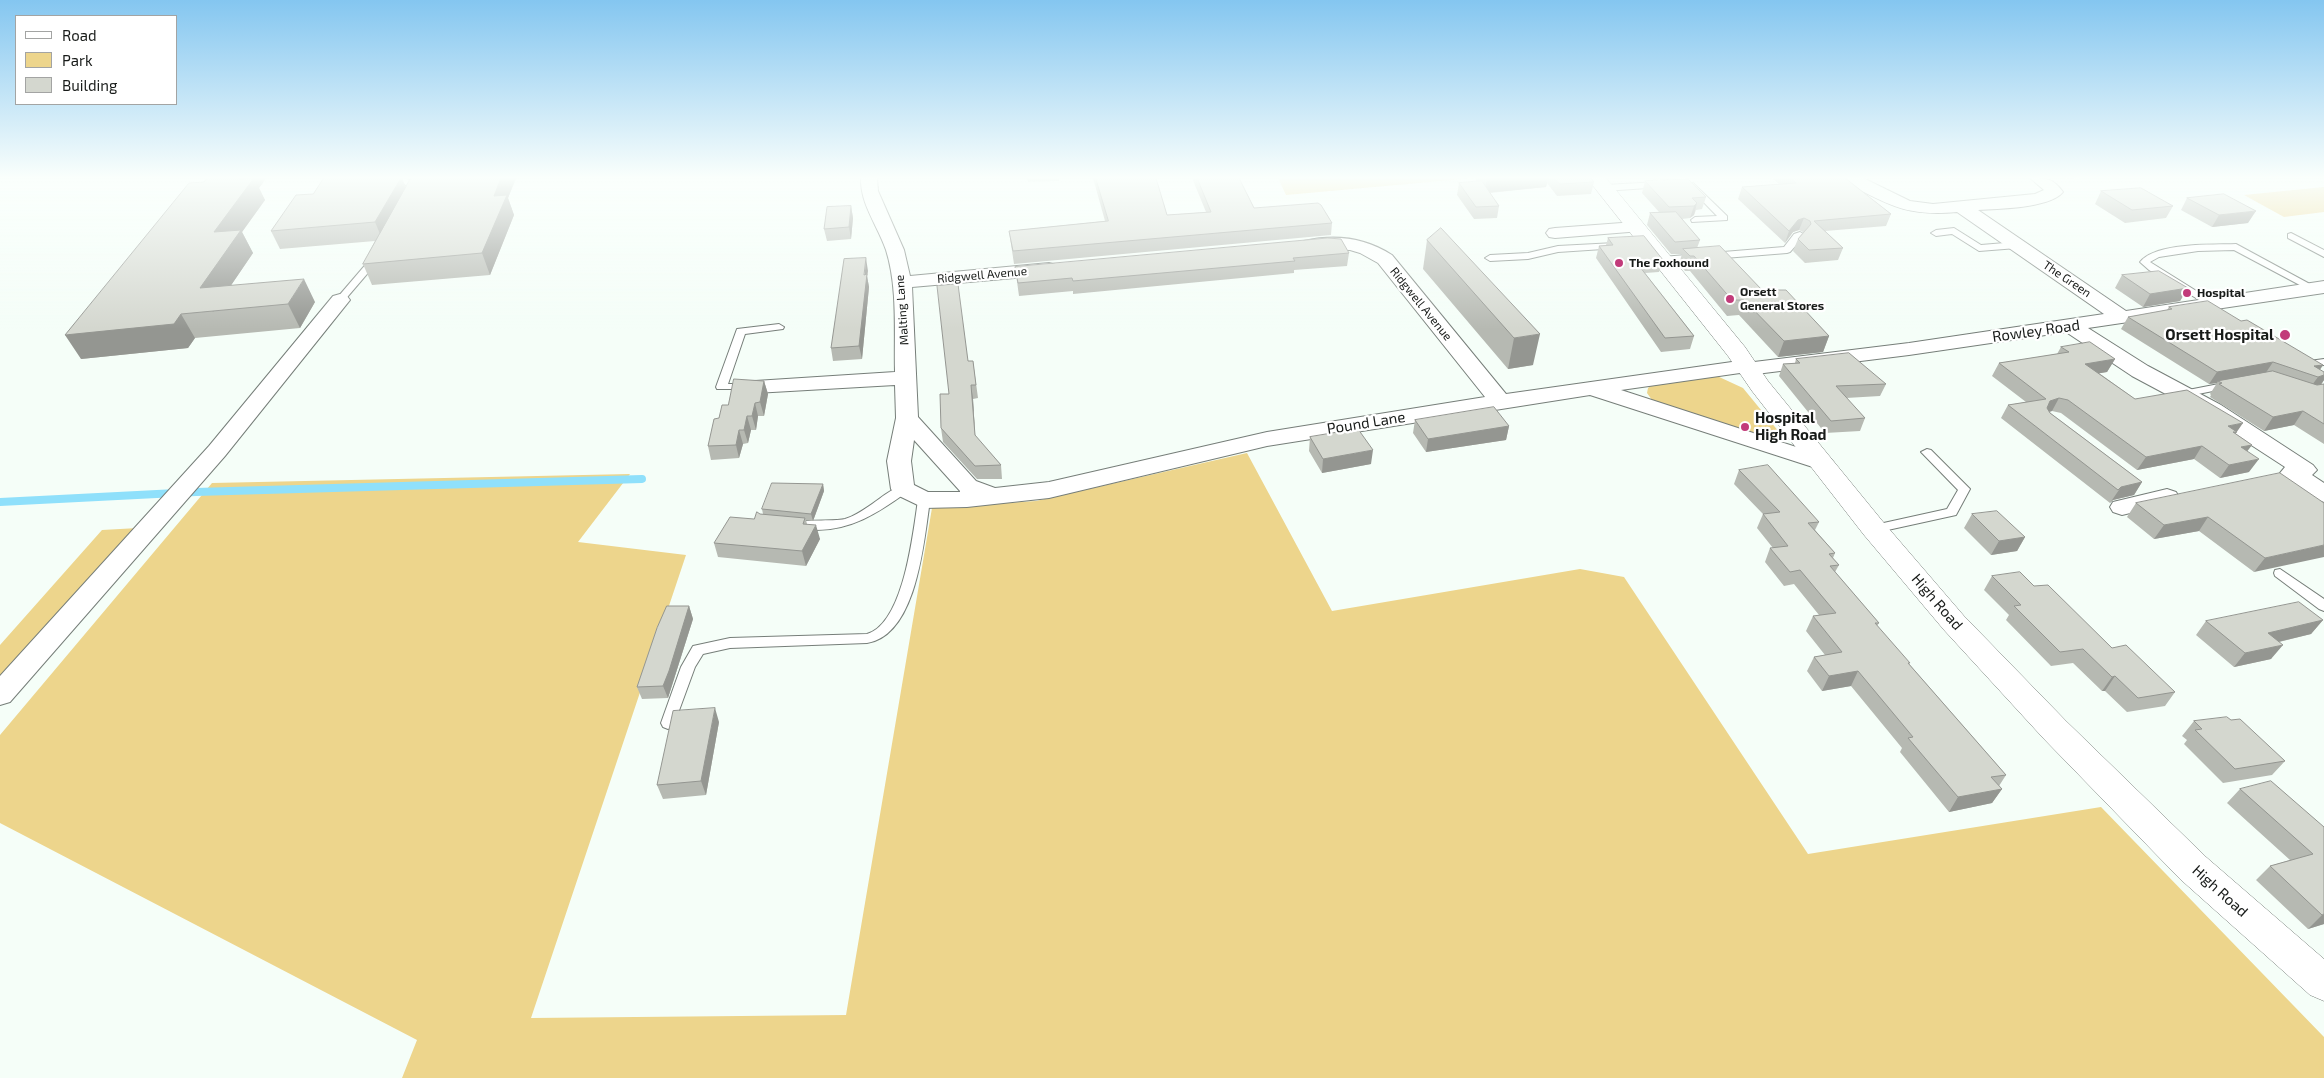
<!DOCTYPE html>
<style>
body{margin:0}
#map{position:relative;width:2324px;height:1078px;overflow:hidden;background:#f5fef8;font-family:"Exo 2",sans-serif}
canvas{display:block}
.legend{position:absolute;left:15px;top:15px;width:162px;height:90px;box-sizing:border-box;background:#fff;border:1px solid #a3a4a3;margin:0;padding:6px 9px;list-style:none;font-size:15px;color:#181b19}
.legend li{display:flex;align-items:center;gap:10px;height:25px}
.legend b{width:25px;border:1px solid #a3a4a3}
</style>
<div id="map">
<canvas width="2324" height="1078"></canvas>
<ul class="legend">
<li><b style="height:6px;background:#fff"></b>Road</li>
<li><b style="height:14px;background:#edd58c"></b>Park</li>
<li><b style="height:14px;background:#d4d7cf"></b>Building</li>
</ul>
</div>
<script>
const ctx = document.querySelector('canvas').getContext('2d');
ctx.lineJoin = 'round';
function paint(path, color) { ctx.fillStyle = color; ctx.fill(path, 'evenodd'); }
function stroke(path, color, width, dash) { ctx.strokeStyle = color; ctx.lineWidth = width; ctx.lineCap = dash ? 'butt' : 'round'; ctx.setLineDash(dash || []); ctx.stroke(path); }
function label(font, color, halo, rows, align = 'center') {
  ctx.font = font + ' "Exo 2",sans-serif'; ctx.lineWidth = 4.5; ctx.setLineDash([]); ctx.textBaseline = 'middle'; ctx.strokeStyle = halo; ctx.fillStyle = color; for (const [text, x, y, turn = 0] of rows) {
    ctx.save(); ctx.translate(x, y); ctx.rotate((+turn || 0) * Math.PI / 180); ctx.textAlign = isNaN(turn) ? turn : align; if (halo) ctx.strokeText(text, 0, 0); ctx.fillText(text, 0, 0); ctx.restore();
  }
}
paint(new Path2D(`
 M1278,178H1474L1286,195Z
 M2324,187V212L2284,217L2244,195Z
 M1717,376L1743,388L1784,438L1778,441L1767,440L1660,404L1652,400L1647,393L1648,388L1653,384Z
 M1247,453L1332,611L1580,569L1624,577L1808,854L2101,807L2324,1037V1078H402L417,1040L0,823V735L212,483L630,474L578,542L686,555L531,1018L846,1015L932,508L1036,501Z
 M138,528L0,683V645L102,530Z`), '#edd58c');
stroke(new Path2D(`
 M0,502L196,492L642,479`), '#8fe0fb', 8);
const service = new Path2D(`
 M398,178C409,178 414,182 419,192L417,199H411L408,187Z
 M1659,182L1663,185L1662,187L1604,191L1600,188L1604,185Z
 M1693,183L1727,216V220L1692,222L1691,220L1695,217L1717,216L1690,188L1689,186Z
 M1954,228L1981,245L2017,242L2022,245L2017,248L1979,251L1952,234L1936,236L1931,233L1936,230Z
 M1800,232L1805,235L1790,252L1787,253L1662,263L1657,260L1662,257L1784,247L1794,234Z
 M2291,233L2324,250V257L2288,238V234Z
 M1615,243L1618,244V248L1558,252L1528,259L1490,261L1485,258L1490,255L1528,253L1558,246Z
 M2236,244L2319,289L2317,291H2311L2234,250L2198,251L2159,257L2150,262L2214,302V306L2211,307L2149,270L2140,262C2156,242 2212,245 2236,244Z
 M376,255L381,258L379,260L343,302H337V298L373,256Z
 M779,324L784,327L783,329L745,334L728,384H748L753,387L752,389H717L716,387L737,329Z
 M2324,359V365L2313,366L2308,363L2309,361Z
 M2229,382L2233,383L2234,385L2233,387L2183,397L2178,394L2183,391Z
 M1927,449L1931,450L1970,489L1956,515L1874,533L1870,532L1868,529L1870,526L1947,509L1958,490L1923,454L1921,452Z
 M903,485L907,486L909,489L907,492C878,513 850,531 813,530C806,529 799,530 795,525C800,518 833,522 845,519C867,512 886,490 903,485Z
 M924,496L930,500C924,541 917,635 867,643L730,648L703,654L695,667L673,727L668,729L663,727L661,723L681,667L693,646L730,638L867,634C904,623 913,533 918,500Z
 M2280,569L2324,599V611L2319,609L2275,576L2274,573L2275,570Z`);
const minor = new Path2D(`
 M861,178H877L878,191L904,250L910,276L1049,263L1056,265L1058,269L1056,273L1049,275L912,287L918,417L976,481L995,488L1049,482L1267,432L1485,397L1378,263L1360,253L1350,250L1304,249L1302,245L1304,241C1335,234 1366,238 1392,255L1506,394L1746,360L1754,362L1909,343L2104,314L1957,212C1905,217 1888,204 1844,182L1842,178H1863L1910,201L1933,204L2035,194L2044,190L2030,178C2046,178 2053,178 2063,192C2051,208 1997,209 1978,210L2126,311L2324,281V293L2088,328L2148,366L2221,405L2313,465L2317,470L2312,475L2324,483V502L2316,499L2284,478L2280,473L2285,467L2205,415L2132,376L2066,332L1909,355L1748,375L1740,373L1621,390L1830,458L1834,463L1830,468L1822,470L1590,395L1267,446L1049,498L967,507L924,508L895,494L891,489L887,461L896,418L895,385L755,393L747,392L744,387L747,382L755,381L895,372C894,333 898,288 886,250C878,226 860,204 861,178ZM914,440L960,491V492H928L914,485L911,461Z
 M1635,222L1641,223L1644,227L1641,231L1555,238L1549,237L1546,233L1549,229L1555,228Z
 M340,294L347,296L350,300L225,456L10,702L0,705V676L209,446L333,296Z
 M2167,489L2176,492L2179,497L2176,502L2122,515L2113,512L2110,507L2113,502Z`);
const secondary = new Path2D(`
 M1587,178H1606L1745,347L1768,381L1884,523L1964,616L2066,721L2206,857L2324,959V1001L2310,995L2180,879L2044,739L1944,630L1864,535L1752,391L1728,356Z`);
stroke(service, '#767e79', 2);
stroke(minor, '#767e79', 2);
stroke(secondary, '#767e79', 1);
paint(service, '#fff');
paint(minor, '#fff');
paint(secondary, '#fff');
paint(new Path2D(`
 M267,178L259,188L265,200L242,232L253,253L231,285L315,302L300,328L195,338L188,348L81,359Z
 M324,178H402L406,188L411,178H516L508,198L514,215L490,275L372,285L363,264L375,241L280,249L271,231L313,194Z
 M1027,178H1059V181L1028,182Z
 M1093,178H1156L1167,215L1206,212L1192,178H1239L1254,208L1332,223L1331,235L1014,264L1009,231L1105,221Z
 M1474,178H1591L1594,182L1591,194L1557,196L1547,183L1546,187L1490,193L1499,206L1497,218L1474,219L1457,195L1459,183L1477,182Z
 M1772,178H1845L1891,214L1886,226L1825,231L1843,248L1838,260L1805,263L1793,251L1798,239L1803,232L1799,230L1793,232L1785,243L1738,199L1742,187L1779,184Z
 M2065,178H2085L2068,179Z
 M1645,181L1706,197L1702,209L1696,210L1694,215L1690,218L1682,219L1700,240L1697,248L1762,290L1829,336L1823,352L1778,357L1739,315L1727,316L1690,271H1685L1679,264L1682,254H1671L1647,225L1650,213L1659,212L1642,193Z
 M2101,191L2173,206L2166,218L2125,223L2095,204Z
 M2187,198L2248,223L2212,227L2181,210Z
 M851,206L853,218L851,239L827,241L824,229Z
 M1441,228L1533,365L1508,369L1423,269L1427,240Z
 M1608,238L1663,260L1659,272L1645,273L1694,336L1690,349L1661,352L1596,258L1599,246L1606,245Z
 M1349,253L1347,266L1294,270V273L1073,294V291L1019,296L1015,267Z
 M868,271L867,276L869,287L862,359L833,361L831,348Z
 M2122,275L2188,288L2180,301L2143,307L2115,288Z
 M2169,307L2323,365L2320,370L2324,372V380L2321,385L2324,384V444L2294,425L2264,431L2210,397L2211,395L2210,394L2217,383L2209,384L2121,329L2128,317L2167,310Z
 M2061,347L2115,359L2107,372L2099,373L2135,399L2236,434L2252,445L2247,451L2249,472L2220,478L2194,459L2137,470L2061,413L2052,411L2049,412L2142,482L2134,495L2113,500L2110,503L2001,418L2008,405L2026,402L1992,376L1999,363L2057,354Z
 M1796,359L1886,384L1880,396L1846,398L1865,418L1860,431L1825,433L1779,376L1783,364L1795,363Z
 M968,361H973L978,398L973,399L975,436L1001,465L1002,479H977L943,442L941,428L949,394Z
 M764,381L768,394L764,416H758L756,430H751L748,443L743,444L739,458L711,460L708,446L719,418L728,405Z
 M1415,420L1509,426L1506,440L1426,452L1413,433Z
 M1310,437L1371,464L1322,473L1309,451Z
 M1739,470L1819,522L1815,530L1835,553L1833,558L1839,565L1835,572L1879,623L1877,626L1909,664L2006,775L1999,786L2002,789L1992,803L1949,812L1900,752L1902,748L1851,686L1822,691L1807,671L1814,657L1825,655L1806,631L1813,616L1819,615L1794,584L1784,586L1765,562L1770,548H1773L1757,528L1763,514L1734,484Z
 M823,484L824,491L813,521L806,520L807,524L820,539L806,566L718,557L714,543L754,519L760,514H763L762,509Z
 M2136,503H2324L2254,572L2199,531L2154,539L2127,517Z
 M1972,514L2025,537L2017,551L1991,555L1964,528Z
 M1992,576L2034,586L2112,648L2175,692L2165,706L2127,712L2105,691H2102L2073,663L2051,666L2006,620L2009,615L1984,590Z
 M689,606L693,619L668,698L642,699L637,687Z
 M2323,620L2311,634L2279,642L2271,659L2234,667L2196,635L2206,621Z
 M2231,720L2285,761L2272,775L2223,783L2184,744L2187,740L2182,736L2194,721Z
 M719,722L706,795L663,799L657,785Z
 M2240,789L2324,827V924L2308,929L2256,880L2270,866L2290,860L2227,803Z`), '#b6b9b2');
paint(new Path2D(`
 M240,178H266L259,188L265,200L242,232L253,253L213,312L200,288L214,232Z
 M401,178H402L408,194L383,241L375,222Z
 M501,178H516L508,198L514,215L490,275L482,253L494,196Z
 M1487,178H1548L1546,187L1484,193Z
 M1697,203L1694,215L1690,218L1694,206Z
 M851,206L853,218L851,239L849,227Z
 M2256,211L2248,223L2212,227L2219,215Z
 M1804,218L1799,230L1793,232L1785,243L1789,231L1798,220Z
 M866,258L868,271L867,276L869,287L862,359L859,346Z
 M304,279L315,302L300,328L288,304Z
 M2188,288L2180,301L2143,307L2150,294Z
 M181,314L195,338L188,348L81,359L65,335Z
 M1540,334L1533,365L1508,369L1514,338Z
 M1829,336L1823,352L1778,357L1784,341Z
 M2115,359L2107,372L2078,377L2085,364Z
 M2273,362L2265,374L2218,381L2217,383L2209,384L2217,372Z
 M2323,365L2315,376L2314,366Z
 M2324,375V380L2319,387L2309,389L2318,377Z
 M764,381L768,394L764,416L760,402Z
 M971,385L973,399L976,449L975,435Z
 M2059,398L2052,411L2042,414L2050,401Z
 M755,403L758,416L756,430L752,416Z
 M2303,411L2294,425L2264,431L2273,417Z
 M747,416L751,430L748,443L744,430Z
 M2243,423L2234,436L2228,426Z
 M1509,426L1506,440L1426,452L1428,439Z
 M739,430L743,444L739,458L736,445Z
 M2252,445L2242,458L2241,447Z
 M2202,446L2194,459L2137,470L2146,457Z
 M1373,450L1371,464L1322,473L1323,459Z
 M2259,459L2249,472L2220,478L2229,465Z
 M2142,482L2134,495L2113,500L2110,503L2121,487Z
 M823,484L824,491L813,521L811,514Z
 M2208,517L2199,531L2154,539L2164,525Z
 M816,525L820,539L806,566L802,551Z
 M2025,537L2017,551L1991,555L1999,541Z
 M2324,545V557L2254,572L2265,558Z
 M689,606L693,619L668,698L663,686Z
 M2323,620L2311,634L2257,647L2268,633Z
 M2283,645L2271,659L2234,667L2245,653Z
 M1858,671L1851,686L1822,691L1829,676Z
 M2115,676L2105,691H2102L2112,677Z
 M715,708L719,722L706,795L701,781Z
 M2002,789L1992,803L1949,812L1958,797Z
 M2324,914V924L2308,929L2322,915Z`), '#949691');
const building = new Path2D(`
 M207,178H240L239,179L254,178L214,232L241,230L200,288L304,279L288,304L181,314L174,324L65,335L189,183L204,182Z
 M324,178H401L375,222L271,231L296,195L313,194Z
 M411,178H501L494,196L507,195L482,253L363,264Z
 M1096,178H1156L1167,215L1211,212L1197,178H1239L1254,208L1318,203L1321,205L1332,223L1013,251L1009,231L1108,221Z
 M1554,178H1591L1594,182L1560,184Z
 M1790,178H1845L1891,214L1814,221L1843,248L1809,250L1798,239L1811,224L1810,221L1804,218L1798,220L1789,231L1742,187L1796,183Z
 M1688,179L1706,197L1692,198L1697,203L1694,206L1669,207L1645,181Z
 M1482,181L1499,206L1476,207L1459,183Z
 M2141,188L2173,206L2132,210L2101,191Z
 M2224,194L2256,211L2219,215L2187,198Z
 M851,206L849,227L824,229L827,207Z
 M1676,212L1700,240L1675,242L1650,213Z
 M1441,228L1540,334L1514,338L1427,240Z
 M1644,236L1663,260L1636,262L1694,336L1665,338L1599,246L1613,245L1608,238Z
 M1328,238L1341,239L1349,253L1293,258L1295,261L1073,281L1072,278L1018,283L1015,267Z
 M1720,246L1762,290H1786L1829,336L1784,341L1744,300H1732L1694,256H1690L1683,249Z
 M866,258L864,275L867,274L859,346L831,348L844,259Z
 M2159,271L2188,288L2150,294L2122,275Z
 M958,284L968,361H973L976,385H971L975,435L1001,465L975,466L941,428L940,394H949L937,286Z
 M2208,301L2241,321L2247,320L2323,365L2314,366L2324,372V375L2318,377L2273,362L2217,372L2128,317L2172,309L2169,307Z
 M2090,342L2115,359L2085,364L2135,399L2187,390L2243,423L2228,426L2237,432H2233L2252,445L2241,447L2259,459L2229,465L2202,446L2146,457L2068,400L2059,398L2050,401L2047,408L2050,413L2142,482L2121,487L2118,490L2008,405L2046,399L1999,363L2069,352L2061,347Z
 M1849,353L1886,384L1836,386L1865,418L1831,421L1783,364L1800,363L1796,359Z
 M2273,371L2317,385L2324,384V424L2303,411L2273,417L2219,384L2222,383L2218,381Z
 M734,379L764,381L760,402L755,403L752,416H747L744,430H739L736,445L708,446L714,419L719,418L722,405H728Z
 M1494,407L1509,426L1428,439L1415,420Z
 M1358,429L1373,450L1323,459L1310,437Z
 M1768,465L1819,522L1808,523L1835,553L1829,554L1839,565L1830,566L1879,623H1875L1910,663H1908L2006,775L1991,777L2002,789L1958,797L1908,738L1913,737L1858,671L1829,676L1814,657L1842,652L1813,616L1836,613L1800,570L1790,572L1770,548L1788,546L1763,514L1780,512L1739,470Z
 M2280,473L2324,503V545L2265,558L2208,517L2164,525L2136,503Z
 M772,483L823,484L811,514L762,509Z
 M1997,511L2025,537L1999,541L1972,514Z
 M757,512L760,514L805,518L803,524L816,525L802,551L714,543L730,517L754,519Z
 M2020,572L2034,586L2048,585L2112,648L2126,645L2175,692L2138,698L2115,676L2112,677L2083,649L2060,652L2014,606L2021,605L1992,576Z
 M2299,602L2323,620L2268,633L2283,645L2245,653L2206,621Z
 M667,606H689L669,671L663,686L637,687L657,628Z
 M715,708L701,781L657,785L673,711Z
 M2227,717L2231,720L2240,719L2285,761L2235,769L2195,730L2202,729L2194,721Z
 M2271,781L2324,827V914L2322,915L2270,866L2313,854L2240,789Z`);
paint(building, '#d4d7cf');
stroke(building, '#949691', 1);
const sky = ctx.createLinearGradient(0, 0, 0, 329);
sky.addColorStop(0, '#84c6f0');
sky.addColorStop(0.54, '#fafffc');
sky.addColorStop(1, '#fafffc00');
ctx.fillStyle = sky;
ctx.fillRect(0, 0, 2324, 329);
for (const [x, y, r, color] of [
 [1619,263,5,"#c23b7a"],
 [2187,293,5,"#c23b7a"],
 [1730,299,5,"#c23b7a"],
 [2285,335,6,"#c23b7a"],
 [1745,427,5,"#c23b7a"]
]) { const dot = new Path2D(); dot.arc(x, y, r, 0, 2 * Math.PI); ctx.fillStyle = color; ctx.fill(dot); stroke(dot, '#fff', 2); }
label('bold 12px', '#181b19', '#fff', [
 ["The Foxhound",1629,263],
 ["Orsett",1740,292],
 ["General Stores",1740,306],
 ["Hospital",2197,293]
], 'left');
label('12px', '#181b19', '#fff', [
 ["Ridgwell Avenue",982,275,-5],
 ["The Green",2067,279,34],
 ["Ridgwell Avenue",1421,304,51],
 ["Malting Lane",902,310,-94]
]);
label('15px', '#181b19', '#fff', [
 ["Rowley Road",2036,331,-8],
 ["Pound Lane",1366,423,-9],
 ["High Road",1937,602,49],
 ["High Road",2220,891,42]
]);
label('bold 15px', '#181b19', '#fff', [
 ["Orsett Hospital",2274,335],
 ["Hospital",1755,418,"left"],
 ["High Road",1755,435,"left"]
], 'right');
</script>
